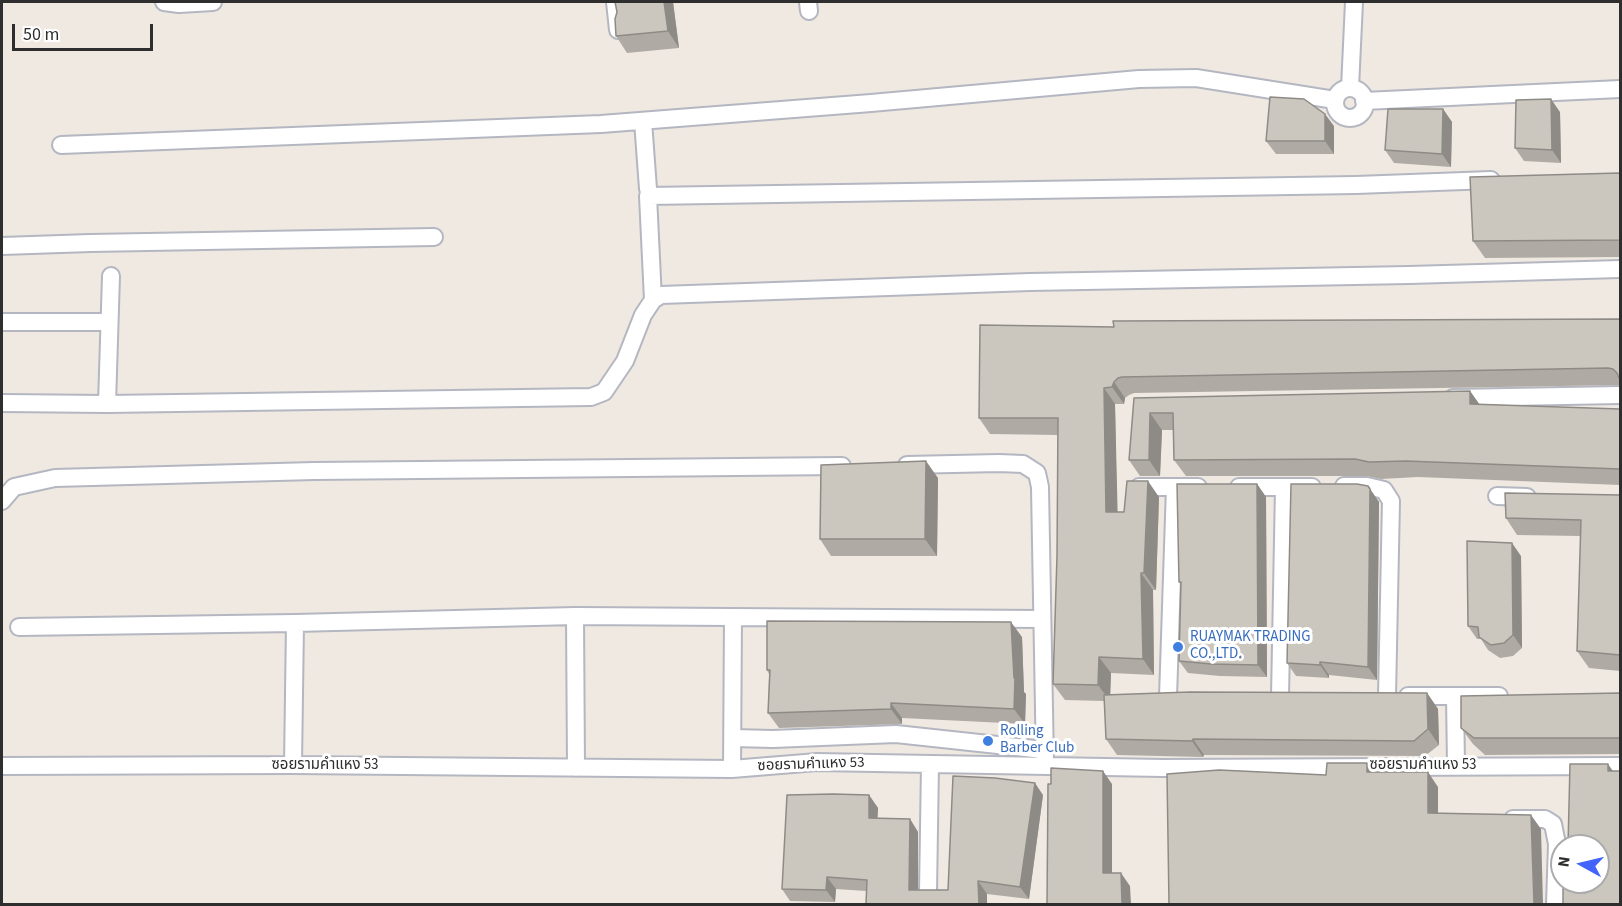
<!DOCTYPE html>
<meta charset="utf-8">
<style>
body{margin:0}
#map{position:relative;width:1622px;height:906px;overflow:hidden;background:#efe9e1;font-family:"Source Sans 3",sans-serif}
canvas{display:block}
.frame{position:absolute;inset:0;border:3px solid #2e2e2e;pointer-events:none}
.north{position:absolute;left:1550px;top:834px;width:60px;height:60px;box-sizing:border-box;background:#fff;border:2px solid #ababab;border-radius:50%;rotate:278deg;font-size:16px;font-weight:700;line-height:24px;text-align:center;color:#2e2e2e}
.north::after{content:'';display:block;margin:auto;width:21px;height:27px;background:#4264fb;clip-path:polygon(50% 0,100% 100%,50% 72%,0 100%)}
.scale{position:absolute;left:12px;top:24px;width:141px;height:27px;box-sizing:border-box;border:3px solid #2e2e2e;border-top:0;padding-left:8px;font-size:18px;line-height:21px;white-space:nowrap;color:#2e2e2e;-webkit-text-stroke:4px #fff;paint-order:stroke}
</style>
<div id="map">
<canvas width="1622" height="906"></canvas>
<div class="frame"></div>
<div class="north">N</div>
<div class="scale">50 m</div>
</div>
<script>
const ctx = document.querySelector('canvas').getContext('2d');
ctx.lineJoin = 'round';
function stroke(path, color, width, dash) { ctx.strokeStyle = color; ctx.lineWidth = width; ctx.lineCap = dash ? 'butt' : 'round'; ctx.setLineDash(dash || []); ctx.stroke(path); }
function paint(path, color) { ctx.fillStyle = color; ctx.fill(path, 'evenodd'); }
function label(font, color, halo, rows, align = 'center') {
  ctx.font = font + ' "Source Sans 3","Noto Sans Thai",sans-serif'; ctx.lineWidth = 6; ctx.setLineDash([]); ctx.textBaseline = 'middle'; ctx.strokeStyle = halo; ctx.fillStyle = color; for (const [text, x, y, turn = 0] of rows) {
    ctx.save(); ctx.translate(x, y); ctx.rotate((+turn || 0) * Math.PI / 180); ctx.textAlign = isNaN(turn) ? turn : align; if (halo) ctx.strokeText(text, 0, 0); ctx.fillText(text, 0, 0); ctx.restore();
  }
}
const minor = new Path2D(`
 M164,2L179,4L213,2
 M615,2L618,30
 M808,2L809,11
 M1350,88L1354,2
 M1335 103a15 15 0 1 1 30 0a15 15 0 1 1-30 0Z
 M1364,101L1620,89
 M643,121L648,189
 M61,145L601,124L871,103L1139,79L1196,78L1335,100
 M2,246L90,243L434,237
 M653,300L648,196L1356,185L1491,180
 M2,322H109
 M1453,398L1620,395
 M2,403L107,404L591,397L604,392L625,361L643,315L653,300L661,295L1030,282L1409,275L1620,269
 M107,404L111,276
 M907,465L999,463L1023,464L1037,473L1040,487L1045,765
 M1344,486H1367L1384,490L1391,501L1387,696
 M1139,487H1198
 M1239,487H1312
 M1497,496L1527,497
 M2,501L14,487L55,478L314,471L842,466
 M575,616L576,768
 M19,627L295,623L575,616L1042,619
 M1408,696H1499
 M1455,696L1456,766
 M1168,697L1175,487
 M1280,697L1284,487
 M733,738L773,739L896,734L1044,750
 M293,765L295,623
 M2,766L293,765L732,769L817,762L1163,768L1620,766
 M732,769L733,618
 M1513,819H1545L1553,824L1557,844L1555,904
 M928,892L930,764`);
stroke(minor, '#b4b7c1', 20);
stroke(minor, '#fff', 16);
paint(new Path2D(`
 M673,2L679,48L627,53L616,36Z
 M1443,109L1452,122L1451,167L1394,163L1385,150Z
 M1560,112L1561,163L1524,161L1515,148Z
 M1334,126V154H1276L1266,141Z
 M1620,173V257L1485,258L1473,241Z
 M1620,319V385L1134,393L1129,395L1125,398L1124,404H1115L1117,512H1124L1159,497L1156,590H1153L1154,675L1111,673L1110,695L1427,693L1438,709L1439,745L1425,756L1204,755L1203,757L1117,755L1106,739L1105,701L1065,700L1053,684L1057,556L1058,435L990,434L979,418L1114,327Z
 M1470,391L1479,404L1620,409V485L1418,477L1381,479L1367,476H1186L1174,460L1173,430H1162L1160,476H1140L1129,460L1134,398Z
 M938,478L937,556H831L820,539Z
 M1257,484L1266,497L1267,677L1220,676L1188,673L1179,661L1181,585L1179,582Z
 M1368,486L1379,502L1377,680L1329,675V678L1296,676L1287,663Z
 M1620,495V671L1589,668L1577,651L1581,536L1517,535L1506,518Z
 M1521,556L1522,648L1513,656L1500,658L1488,650L1481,639H1477L1468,626Z
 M1022,637L1024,692L1026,694L1025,724L902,718V724L779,728L768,713L769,674L767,670Z
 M1620,693V754L1485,755L1473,744L1461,728Z
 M869,795L878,808L877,818L910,819L918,832V890H948L1043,795L1029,899L987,894L866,891L836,889L835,902L790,901L782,889Z`), '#afaba4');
paint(new Path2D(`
 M664,2H673L679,48L668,31Z
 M1551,99L1560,112L1561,163L1552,150Z
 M1443,109L1452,122L1451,167L1442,154Z
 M1325,114L1334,126V154L1325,141Z
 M1114,382L1125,398L1124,404L1112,387Z
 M1104,388L1115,404L1118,528L1106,512Z
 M1470,391L1482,408L1470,404Z
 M1150,413L1162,430L1160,476L1149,460Z
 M926,461L938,478L937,556L925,539Z
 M1148,481L1159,497L1156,590L1144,573Z
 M1257,484L1266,497L1267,677L1258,665Z
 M1370,489L1379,502L1377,680L1368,667Z
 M1512,543L1521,556L1522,648L1513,635Z
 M1141,573L1153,590L1154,675L1143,659Z
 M1011,622L1022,637L1024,692L1026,694L1025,724L1014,709Z
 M1099,657L1111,673L1110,701L1098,685Z
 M1320,662L1329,675V678L1320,665Z
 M1427,693L1438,709L1439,745L1428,729Z
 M891,703L902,718V724L891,709Z
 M1193,739L1204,755L1203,757L1192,741Z
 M1367,763L1377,778L1367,772Z
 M1608,764L1617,777L1608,771Z
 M1103,771L1112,784V886L1103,873Z
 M1428,772L1438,787V827L1428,813Z
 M1035,783L1043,795L1029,899L1020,887Z
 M869,795L878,808L877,830L869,818Z
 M1531,815L1541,829L1543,904H1534Z
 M910,819L918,832V902L909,890Z
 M1121,873L1130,886L1131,904H1122Z
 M827,877L836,889L835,902L826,890Z
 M978,881L987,894V904H979Z`), '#8e8b86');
const building = new Path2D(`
 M615,2H664L668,31L616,36L615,19L617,12Z
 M1270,97L1304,99L1325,114V141H1266Z
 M1551,99L1552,150L1515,148L1516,100Z
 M1388,109H1443L1442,154L1385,150Z
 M1620,173V240L1473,241L1470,177Z
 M1620,319V378H1619L1617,373L1613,369L1608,368L1122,377L1118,378L1114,382L1112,387L1104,388L1106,512H1124L1127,481H1148L1144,573H1141L1143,659L1099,657L1098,685L1053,684L1057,556L1058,418H979L980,325L1114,327L1113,321Z
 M1470,391V404L1620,409V469L1406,461L1369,462L1355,459L1174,460L1173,413H1150L1149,460H1129L1134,398Z
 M926,461L925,539H820L821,465Z
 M1177,484H1257L1258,665L1211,664L1179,661L1181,582H1179Z
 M1291,484H1357L1368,486L1370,489L1368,667L1320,662V665L1287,663Z
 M1505,493L1620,495V655L1577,651L1581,520L1506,518Z
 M1467,541L1512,543L1513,635L1504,643L1491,645L1479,637L1478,627L1468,626Z
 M767,621L1011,622L1014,678H1015L1014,709L891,703V709L768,713L770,670H767Z
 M1190,692L1427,693L1428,729L1414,741L1193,739L1192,741L1106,739L1104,695Z
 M1620,693V738H1474L1461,728V696Z
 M1327,763H1367V772H1428V813L1531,815L1534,904H1169L1167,774L1219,770L1326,775Z
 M1570,764H1608V771H1620V904H1563V882H1598V846H1568Z
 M1051,768L1103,771V873H1121L1122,904H1047L1048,784H1051Z
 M953,776L995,778L1035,783L1020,887L978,881L979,904H866L867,880L827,877L826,890L782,889L787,795L833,794L869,795V818L910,819L909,890H948Z`);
paint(building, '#cbc7bf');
stroke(building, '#8e8b86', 1.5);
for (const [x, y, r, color] of [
 [1178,647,6,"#3f7fe0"],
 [988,741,6,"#3f7fe0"]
]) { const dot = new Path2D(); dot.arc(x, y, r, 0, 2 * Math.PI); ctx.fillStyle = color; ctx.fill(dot); stroke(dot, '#fff', 2); }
label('15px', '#366cbe', '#fff', [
 ["RUAYMAK TRADING",1190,638],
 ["CO.,LTD.",1190,655],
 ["Rolling",1000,732],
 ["Barber Club",1000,749]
], 'left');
label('15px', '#2e2e2e', '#fff', [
 ["ซอยรามคำแหง 53",811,765,-2],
 ["ซอยรามคำแหง 53",325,766],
 ["ซอยรามคำแหง 53",1423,766]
]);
</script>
